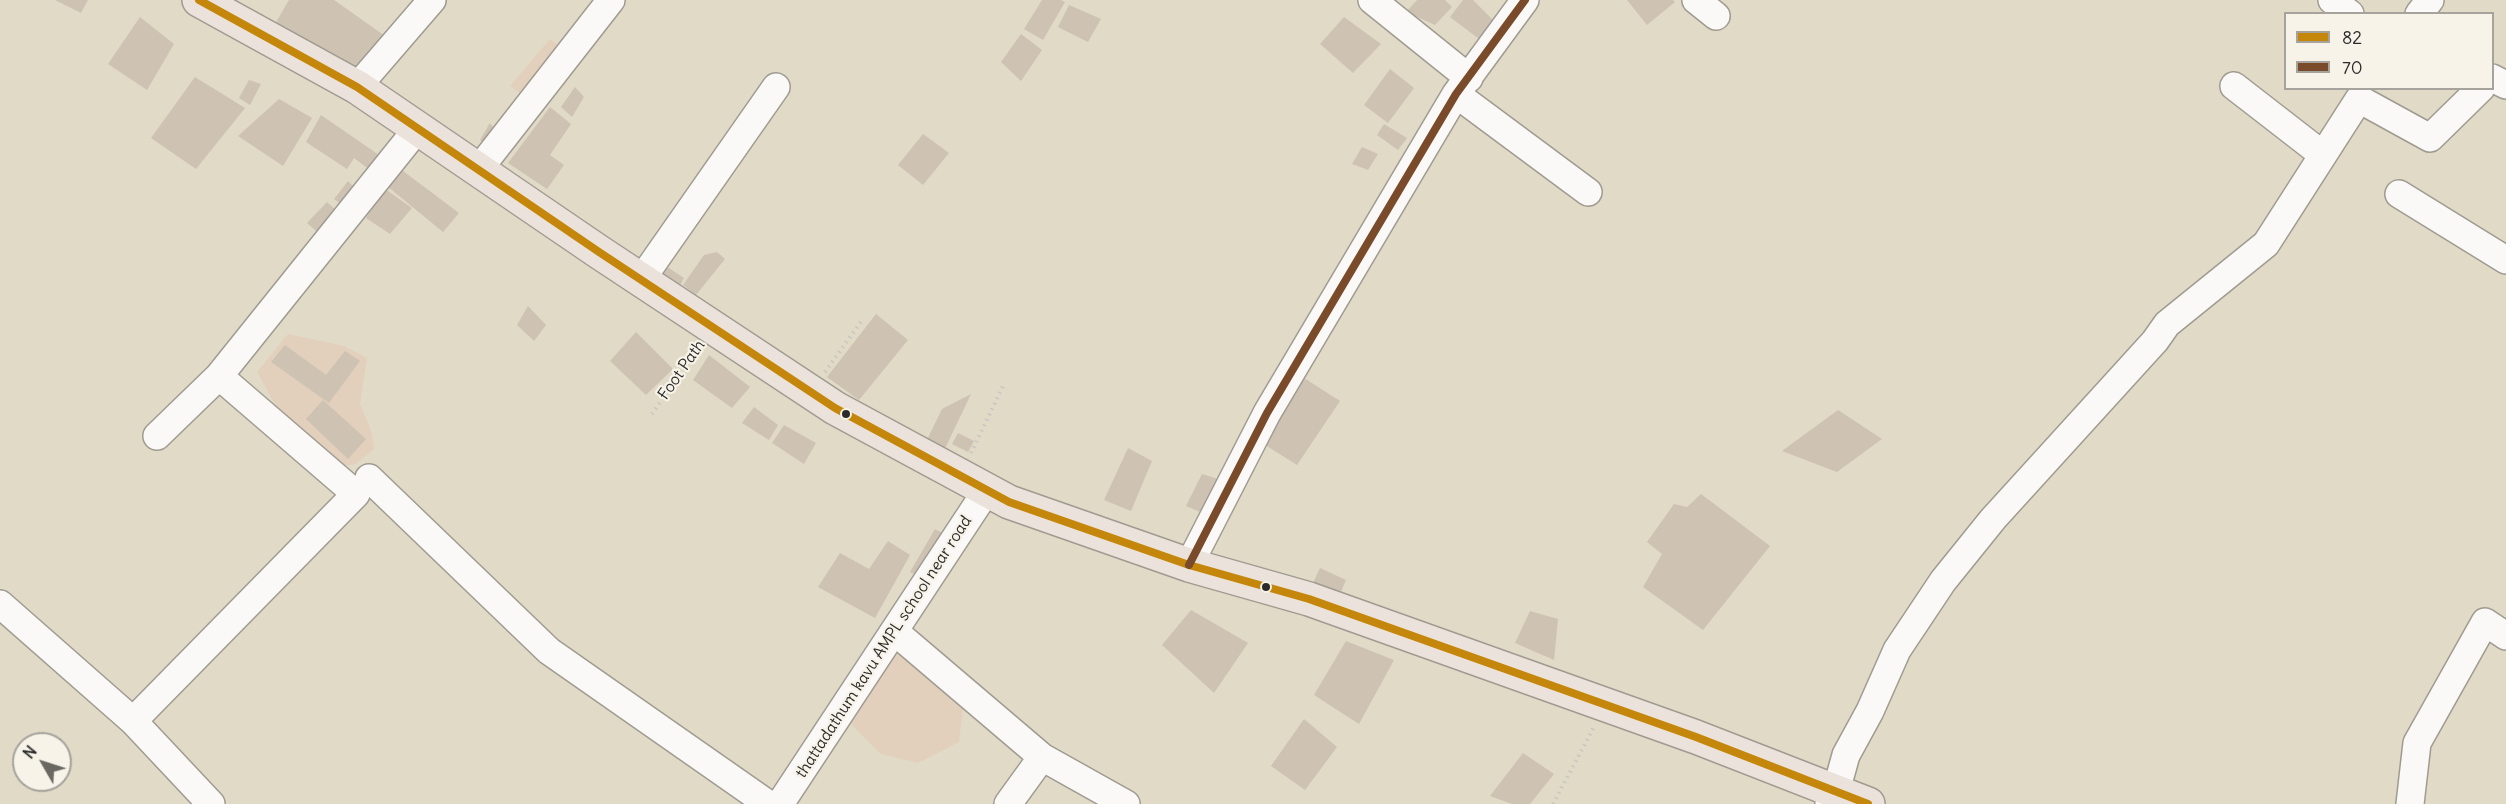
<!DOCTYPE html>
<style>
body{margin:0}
#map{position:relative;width:2506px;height:804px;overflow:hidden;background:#e1dac7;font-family:Delius,sans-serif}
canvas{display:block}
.legend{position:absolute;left:2284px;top:12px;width:210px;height:78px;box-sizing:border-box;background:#f7f3e8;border:2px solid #a5a39c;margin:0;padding:8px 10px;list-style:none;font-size:18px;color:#2b2b2b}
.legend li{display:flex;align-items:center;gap:12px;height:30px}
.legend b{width:30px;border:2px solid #a5a39c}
.north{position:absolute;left:12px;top:732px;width:60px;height:60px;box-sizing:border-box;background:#f7f3e8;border:2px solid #a5a39c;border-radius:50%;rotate:309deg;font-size:16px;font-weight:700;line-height:24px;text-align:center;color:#2b2b2b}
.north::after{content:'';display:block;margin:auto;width:21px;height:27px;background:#6b6862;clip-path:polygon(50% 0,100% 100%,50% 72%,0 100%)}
</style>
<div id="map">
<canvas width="2506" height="804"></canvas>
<ul class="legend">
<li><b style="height:8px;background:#c4870b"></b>82</li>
<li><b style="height:8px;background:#7a4b2a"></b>70</li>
</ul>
<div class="north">N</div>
</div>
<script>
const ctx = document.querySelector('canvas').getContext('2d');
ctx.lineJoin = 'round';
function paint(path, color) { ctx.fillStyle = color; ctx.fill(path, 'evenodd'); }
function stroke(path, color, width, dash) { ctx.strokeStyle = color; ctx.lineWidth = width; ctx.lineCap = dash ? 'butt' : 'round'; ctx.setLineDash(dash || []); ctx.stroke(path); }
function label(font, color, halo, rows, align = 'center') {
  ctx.font = font + ' Delius,sans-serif'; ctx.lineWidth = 4.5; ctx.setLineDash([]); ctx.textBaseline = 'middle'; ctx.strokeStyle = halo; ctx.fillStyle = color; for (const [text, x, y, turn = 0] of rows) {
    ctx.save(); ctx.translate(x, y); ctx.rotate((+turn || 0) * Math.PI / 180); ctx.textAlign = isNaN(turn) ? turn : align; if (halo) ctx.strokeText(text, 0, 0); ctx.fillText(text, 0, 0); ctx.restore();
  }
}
paint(new Path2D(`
 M550,39L578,61L539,107L510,86Z
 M288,334L344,346L367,358L360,404L371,430L374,449L356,464L336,467L276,406L257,372Z
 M906,652L963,709L959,742L918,763L881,754L839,712L885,659Z`), '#e2d0bc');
paint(new Path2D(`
 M55,0H88L81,13Z
 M289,0H334L392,41L361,78L275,24Z
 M1042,0H1061L1065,2L1043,40L1024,29Z
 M1417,0H1445L1452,7L1435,25L1406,12Z
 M1463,0H1473L1496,23L1483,42L1450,17Z
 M1627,0H1673L1675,2L1647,25Z
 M1069,5L1101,19L1088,42L1058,27Z
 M140,17L174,44L147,90L108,64Z
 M1344,17L1381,44L1353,73L1320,44Z
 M1021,34L1042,50L1021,81L1001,62Z
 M1390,69L1414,88L1388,123L1364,105Z
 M195,77L245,108L196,169L151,138Z
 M249,80L261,84L250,105L239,98Z
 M575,87L584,97L572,117L561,107Z
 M279,99L312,118L283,166L238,136Z
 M550,107L571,124L550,155L564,165L547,189L508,163Z
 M321,115L389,162L378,176L354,158L347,169L306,142Z
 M490,123L499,135L490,148L480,140Z
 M1384,124L1407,138L1398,150L1377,135Z
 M923,134L949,153L923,185L898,165Z
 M1362,147L1378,154L1368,170L1352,164Z
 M399,168L459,213L443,232L387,186Z
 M348,181L358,192L347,208L334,199Z
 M385,189L412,208L390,234L366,218Z
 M327,202L339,213L323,237L307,223Z
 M717,252L725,259L696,295L683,285L704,255Z
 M663,264L684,278L678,289L655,274Z
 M528,306L546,325L534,341L517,325Z
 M876,314L908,340L859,400L827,377Z
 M636,332L673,369L646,395L610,361Z
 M285,345L326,375L345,351L360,361L329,403L271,362Z
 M709,355L750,387L732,408L693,380Z
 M1304,378L1340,401L1297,465L1262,443Z
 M971,394L941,457L924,446L942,409Z
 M323,400L366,439L348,459L306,419Z
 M754,407L778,425L769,440L742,423Z
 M1838,410L1882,439L1837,472L1782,451Z
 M784,425L816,443L804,464L772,443Z
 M958,433L974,441L968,452L952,444Z
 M1128,448L1152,461L1131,511L1104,500Z
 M1202,474L1221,480L1205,514L1186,506Z
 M1701,494L1770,546L1703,630L1643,587L1662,554L1647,542L1674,504L1687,507Z
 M935,529L953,539L925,579L910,572Z
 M888,541L910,555L875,618L818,587L840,553L869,569Z
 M1320,568L1346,580L1340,594L1311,587Z
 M1191,610L1248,643L1214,693L1162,645Z
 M1530,611L1558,619L1554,660L1515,643Z
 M1346,641L1394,660L1359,724L1314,695Z
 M1304,719L1337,747L1305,790L1271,766Z
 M1523,753L1554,774L1530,804H1512L1490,796Z`), '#cec2b2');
const minor = new Path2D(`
 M1372,0L1469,78
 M1696,0L1716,16
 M2332,0L2350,14
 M2419,14L2430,0
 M2492,78L2506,85
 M2234,86L2323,155
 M357,87L432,0
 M1456,94L1588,192
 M479,169L611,0
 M2399,194L2506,260
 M641,280L776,87
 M157,436L219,376
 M369,478L549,651L768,804
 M1189,565L1267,413L1456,94L1525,0
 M0,604L133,721
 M894,631L1042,757L1126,804
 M211,804L133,721L356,494L219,376L418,128
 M780,804L987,490
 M1008,804L1042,757
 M1829,804L1836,791L1846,755L1870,711L1897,650L1943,581L1993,519L2155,341L2167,324L2266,244L2359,99L2430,138L2481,88
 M2410,804L2417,743L2485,622L2506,636`);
const major = new Path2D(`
 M199,0L357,87L599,252L835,408L1009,502L1189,565L1309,599L1696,737L1868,804`);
stroke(minor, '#9f9b91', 30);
stroke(major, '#9f9b91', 36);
stroke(new Path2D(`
 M825,372L863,319
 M652,414L698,347
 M971,453L1004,384
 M1553,804L1594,727`), '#c8c6c2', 4, [1.5, 4.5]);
stroke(minor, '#faf9f7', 27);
stroke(major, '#ebe3db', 33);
stroke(new Path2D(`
 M199,0L357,87L599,252L835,408L1009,502L1189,565L1309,599L1696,737L1868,804`), '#c4870b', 8);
stroke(new Path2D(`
 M1189,565L1267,413L1456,94L1525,0`), '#7a4b2a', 8);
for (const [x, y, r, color] of [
 [846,414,5,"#2b2b2b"],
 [1266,587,5,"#2b2b2b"]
]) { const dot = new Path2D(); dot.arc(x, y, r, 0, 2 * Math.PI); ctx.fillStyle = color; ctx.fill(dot); stroke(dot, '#f7f3e8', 2); }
label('16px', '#2b2b2b', '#f7f3e8', [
 ["Foot Path",682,370,-55],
 ["thattadathum kavu AMPL school near road",884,647,-57]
]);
</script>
